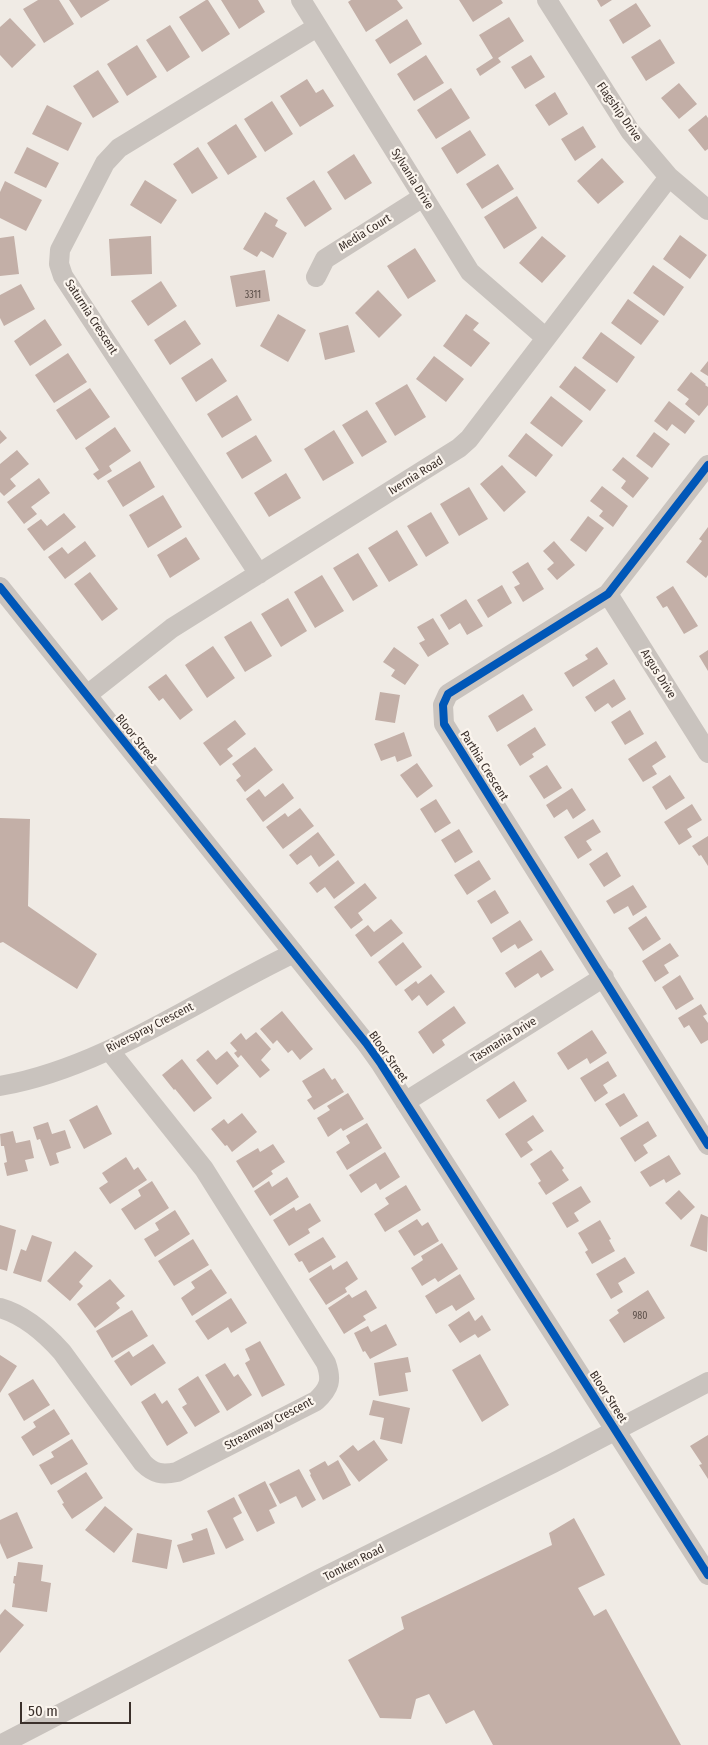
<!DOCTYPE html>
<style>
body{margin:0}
#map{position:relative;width:708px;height:1745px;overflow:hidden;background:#f0ebe5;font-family:"Fira Sans Condensed",sans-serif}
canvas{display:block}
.scale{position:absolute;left:20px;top:1702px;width:111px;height:22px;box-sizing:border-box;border:2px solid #3b302b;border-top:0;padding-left:6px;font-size:15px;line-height:18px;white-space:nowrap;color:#3b302b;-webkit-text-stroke:4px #fbf5ee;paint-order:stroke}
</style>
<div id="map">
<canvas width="708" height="1745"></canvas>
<div class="scale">50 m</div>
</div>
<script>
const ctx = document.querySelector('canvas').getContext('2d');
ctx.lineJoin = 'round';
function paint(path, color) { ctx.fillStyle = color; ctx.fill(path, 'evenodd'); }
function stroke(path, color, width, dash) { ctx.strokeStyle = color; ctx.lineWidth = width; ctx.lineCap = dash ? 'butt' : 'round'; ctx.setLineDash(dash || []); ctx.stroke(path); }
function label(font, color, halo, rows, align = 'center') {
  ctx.font = font + ' "Fira Sans Condensed",sans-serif'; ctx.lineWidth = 4.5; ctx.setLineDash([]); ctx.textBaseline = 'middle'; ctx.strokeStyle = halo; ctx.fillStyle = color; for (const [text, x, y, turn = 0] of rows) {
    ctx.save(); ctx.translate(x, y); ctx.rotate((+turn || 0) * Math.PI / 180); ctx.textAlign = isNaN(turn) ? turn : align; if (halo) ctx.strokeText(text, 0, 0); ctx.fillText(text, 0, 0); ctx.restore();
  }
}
paint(new Path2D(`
 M38,0H59L74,24L44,43L23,9Z
 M69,0H110L81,18Z
 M206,0H208L230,34L202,52L179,17Z
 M221,0H258L265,12L239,29Z
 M351,0H397L403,8L366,32L348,2Z
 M459,0H501L503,3L473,22Z
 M597,0H612L601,7Z
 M636,3L651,26L623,44L609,20Z
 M509,17L524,41L498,58L501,62L480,76L476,69L493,58L479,35Z
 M10,18L36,45L12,68L0,55V27Z
 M407,19L422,44L390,64L375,40Z
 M170,25L190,57L167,72L146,40Z
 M660,39L675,63L646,81L631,57Z
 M137,45L157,77L127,96L107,64Z
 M426,55L444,83L414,101L397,74Z
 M531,55L545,77L525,89L511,67Z
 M98,70L119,102L93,118L73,86Z
 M307,79L316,93L323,89L334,106L300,127L280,96Z
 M679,83L697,104L679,119L661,98Z
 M451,88L470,118L436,139L417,110Z
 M555,92L568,114L549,126L535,105Z
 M272,101L293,134L265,152L244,119Z
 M47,105L82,123L68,151L32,134Z
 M706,115L708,118V149L705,151L688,130Z
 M236,124L257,157L228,175L207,143Z
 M583,126L596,147L575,161L561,139Z
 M470,130L486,155L457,174L441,148Z
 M27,147L59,163L46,188L14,173Z
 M198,147L218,178L192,194L173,164Z
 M354,154L372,183L345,200L327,172Z
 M602,158L624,182L598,204L577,181Z
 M498,164L514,189L482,209L466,184Z
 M145,180L177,200L161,224L130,205Z
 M314,180L332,209L305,227L286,198Z
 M5,181L42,200L26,231L0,218V192Z
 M517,196L537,228L504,249L484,217Z
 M265,212L278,220L275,226L287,233L273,258L261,251L257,257L243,249Z
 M680,235L707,255L690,279L663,259Z
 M14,236L19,274L0,276V238Z
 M151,236L152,274L111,276L109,239Z
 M542,236L566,256L542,283L519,263Z
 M415,248L436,281L408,299L387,266Z
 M653,265L684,287L664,316L633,293Z
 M265,270L270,301L236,307L230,276Z
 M161,281L177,306L148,326L131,301Z
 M21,284L35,309L4,326L0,318V295Z
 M378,290L402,315L379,338L355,313Z
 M628,299L659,321L641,345L611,323Z
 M278,314L306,330L288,362L260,346Z
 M466,314L479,323L473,330L490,343L471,367L443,346Z
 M45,319L62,345L30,366L14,341Z
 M185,320L201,344L170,365L154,340Z
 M348,325L355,352L325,360L319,333Z
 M601,332L635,357L617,383L582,358Z
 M68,353L87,382L54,403L35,375Z
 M434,356L464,379L446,402L416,379Z
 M212,358L227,381L196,402L181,378Z
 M708,361V376L700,371Z
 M575,366L606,390L590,411L559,387Z
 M691,372L706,384L705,385L708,387V405L699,416L685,404L689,399L677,390Z
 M407,384L426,417L395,436L375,403Z
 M90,388L110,417L76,440L56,410Z
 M237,395L252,420L222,438L207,414Z
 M551,396L583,421L562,447L530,423Z
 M669,401L695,421L685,434L672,424L667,431L654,421Z
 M367,410L387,442L362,457L342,425Z
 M115,427L131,451L109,466L112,471L98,480L93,474L99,470L85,448Z
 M0,430L7,438L0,444Z
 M334,430L354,463L323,481L304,449Z
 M654,432L670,444L652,468L636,456Z
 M526,433L553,455L536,477L508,456Z
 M256,435L272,461L242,479L226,453Z
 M17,450L29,464L10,479L16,486L4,496L0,492V464Z
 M623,457L649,478L633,498L621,488L626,481L612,470Z
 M140,461L155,487L123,507L107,481Z
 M502,465L526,492L504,512L480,484Z
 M286,473L301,498L269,517L254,493Z
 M39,478L50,493L31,507L37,514L24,524L7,502Z
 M602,486L628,506L613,527L599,516L603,511L590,501Z
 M469,487L488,519L459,536L440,504Z
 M163,495L182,527L148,548L129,515Z
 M431,512L449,543L426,557L407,526Z
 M64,513L76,527L44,551L27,529L41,519L47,526Z
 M588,516L604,528L586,552L570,540Z
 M708,527V575L706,578L686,562L702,541L699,539Z
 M397,530L418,565L389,582L368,548Z
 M186,537L200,559L170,578L157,555Z
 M85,541L96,556L65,579L48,557L62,547L68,554Z
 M554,541L575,565L557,580L547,569L554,563L543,551Z
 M358,553L378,586L353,601L333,568Z
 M528,562L544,589L523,602L514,587L520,584L512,572Z
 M90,572L118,609L102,621L74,584Z
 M322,575L344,611L315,628L294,592Z
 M502,585L512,603L488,618L477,600Z
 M673,586L698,626L684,634L667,606L663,608L656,597Z
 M288,598L307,631L281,647L261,614Z
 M466,599L483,626L467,635L460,623L449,630L440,615Z
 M433,618L449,644L428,657L419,643L425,640L417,627Z
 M251,621L272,656L245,672L224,637Z
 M213,646L235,678L207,698L185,665Z
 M394,647L419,665L405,685L391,676L395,670L383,662Z
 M597,647L608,664L573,687L564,673L588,659L585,655Z
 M708,650V671L699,656Z
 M166,674L193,710L180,720L163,698L159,701L148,687Z
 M614,679L626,699L612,708L608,703L595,712L585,697Z
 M380,692L400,695L395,723L375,720Z
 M523,694L533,710L497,732L488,716Z
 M630,710L644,734L625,745L611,722Z
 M235,720L246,734L227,749L233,756L220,766L203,743Z
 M535,727L546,745L532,754L534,757L520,766L507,745Z
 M404,732L412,756L397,762L395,756L381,761L374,744Z
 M656,741L666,757L652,766L657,774L643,782L628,759Z
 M255,747L273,770L245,792L236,780L241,776L232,764Z
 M417,763L433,786L417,798L400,775Z
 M547,765L562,788L544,799L529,776Z
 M670,775L685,798L666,810L652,787Z
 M283,783L294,798L263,822L246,799L259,789L265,797Z
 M572,788L586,810L573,819L567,809L554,818L546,805Z
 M436,799L451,823L435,833L420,809Z
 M692,804L702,820L687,829L692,837L679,845L664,822Z
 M300,808L314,826L283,849L266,827L285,813L288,817Z
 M0,818L30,819L28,906L97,954L77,989L3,942L0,943Z
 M593,819L601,832L586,841L592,850L578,859L564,837Z
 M459,829L473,852L455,863L441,840Z
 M318,832L335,855L319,867L311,855L297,865L289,855Z
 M708,836V866L701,855L699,856L692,846Z
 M607,852L621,876L604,887L589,864Z
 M338,860L355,883L334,899L325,887L317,893L309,883Z
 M479,860L491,879L467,895L454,875Z
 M365,883L377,898L358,913L363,920L351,929L334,907Z
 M633,885L647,907L633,916L628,906L614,914L606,901Z
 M495,890L509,913L491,924L477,901Z
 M646,916L661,939L643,951L628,928Z
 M391,919L403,933L371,957L355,935L368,925L374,932Z
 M520,920L533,940L518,949L515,944L501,953L492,938Z
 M403,942L422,967L396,986L378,962Z
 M670,943L679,956L664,965L669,973L655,982L642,961Z
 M541,950L554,970L541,978L538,973L515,988L505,973Z
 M431,974L445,992L427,1006L419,995L412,1001L404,990L416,981L418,984Z
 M680,975L694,999L676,1010L662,987Z
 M701,1004L707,1014L703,1016L708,1023V1040L701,1044L689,1025L684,1028L678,1018Z
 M454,1006L466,1023L442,1040L445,1045L433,1054L418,1032Z
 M282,1011L313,1049L300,1060L292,1050L288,1053L277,1040L273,1044L260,1029Z
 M592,1030L607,1053L590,1064L587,1058L568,1070L557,1053Z
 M256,1032L271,1049L261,1060L270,1070L260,1078L241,1055L238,1058L234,1053L237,1051L230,1043L241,1033L246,1040Z
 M208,1050L216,1060L227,1051L239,1066L217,1085L196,1060Z
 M182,1059L212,1098L194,1112L175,1089L174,1090L162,1075Z
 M608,1061L617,1076L603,1085L608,1093L595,1102L580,1078Z
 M324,1068L332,1080L335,1078L344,1092L314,1110L307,1100L312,1097L302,1081Z
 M514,1081L527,1101L499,1119L486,1100Z
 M348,1093L364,1119L343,1131L341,1128L328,1137L317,1118L330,1110L327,1106Z
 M624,1093L638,1116L620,1127L605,1104Z
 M97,1105L112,1134L84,1149L69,1120Z
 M242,1113L257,1132L232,1152L227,1145L225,1146L211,1129L224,1119L228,1124Z
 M533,1115L544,1131L527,1142L533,1150L521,1158L505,1134Z
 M648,1121L657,1136L643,1145L648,1153L635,1162L620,1138Z
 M48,1122L52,1134L65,1130L71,1148L56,1153L59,1163L50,1166L40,1139L37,1140L33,1127Z
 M367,1123L382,1148L347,1170L336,1152L350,1143L346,1136Z
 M13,1131L16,1143L30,1140L34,1158L25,1160L28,1171L7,1176L4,1163L7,1162L4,1146H1L0,1134Z
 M273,1144L285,1162L271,1171L273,1174L253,1188L236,1161L258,1148L260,1152Z
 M551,1150L564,1168L562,1170L569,1180L546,1195L538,1183L541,1181L530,1164Z
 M385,1152L400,1177L380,1190L376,1183L361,1193L349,1175Z
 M669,1155L681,1174L666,1183L664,1179L650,1187L640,1172Z
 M126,1157L134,1170L138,1167L147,1180L110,1204L99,1188L108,1182L102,1173Z
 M287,1177L299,1197L270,1216L254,1191L269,1181L272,1187Z
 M152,1181L169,1208L135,1230L121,1209L141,1196L138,1190Z
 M406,1185L421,1210L385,1232L374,1214L389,1204L385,1198Z
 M581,1186L591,1202L574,1213L579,1221L567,1228L552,1203Z
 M679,1190L695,1207L681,1220L665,1203Z
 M310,1203L321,1221L308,1229L310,1233L289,1246L273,1220L294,1207L296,1211Z
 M175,1210L190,1234L155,1257L144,1239L159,1230L155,1223Z
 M701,1214L708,1217L707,1252L690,1246Z
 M417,1219L422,1226L428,1222L439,1241L414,1256L398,1231Z
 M600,1220L611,1239L609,1240L615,1251L592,1264L585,1252L588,1250L578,1233Z
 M0,1225L16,1230L7,1271L0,1269Z
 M32,1235L52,1242L41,1282L13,1273L21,1249L26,1251Z
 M323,1237L336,1257L309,1273L302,1261L299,1262L294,1254Z
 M193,1239L209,1265L174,1286L158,1261Z
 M442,1243L458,1269L438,1282L435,1278L422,1286L411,1268L423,1260L421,1256Z
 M75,1251L93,1266L79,1282L83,1286L70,1301L47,1281Z
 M625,1257L635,1273L618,1283L623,1292L611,1299L596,1274Z
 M347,1261L358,1279L345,1288L347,1292L326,1305L309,1279L331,1265L333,1270Z
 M211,1269L227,1293L192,1316L181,1298L195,1288L191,1282Z
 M460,1274L475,1299L456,1311L452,1305L436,1314L425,1296Z
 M110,1279L125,1296L116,1303L120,1308L95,1328L77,1304Z
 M366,1290L377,1308L363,1316L366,1320L344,1334L328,1308L349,1294L352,1298Z
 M648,1290L665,1318L624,1343L609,1320L619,1313L617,1310Z
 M231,1298L247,1323L231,1333L228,1327L208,1340L195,1321Z
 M132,1310L148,1336L112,1358L96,1331Z
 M469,1311L475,1321L482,1315L491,1330L478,1338L475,1334L460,1343L448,1325Z
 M386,1324L397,1345L370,1359L365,1351L363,1352L354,1333L368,1326L371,1332Z
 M260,1341L285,1385L262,1397L245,1363L250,1360L245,1349Z
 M153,1344L166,1363L131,1386L114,1361L129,1351L133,1357Z
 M480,1354L509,1405L482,1422L452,1370Z
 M0,1355L17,1366L0,1393Z
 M408,1357L411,1372L405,1373L408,1391L379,1396L374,1363Z
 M225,1363L234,1377L238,1374L252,1395L227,1411L205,1375Z
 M198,1376L220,1412L195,1427L182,1407L187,1404L178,1389Z
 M33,1379L50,1405L24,1421L8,1394Z
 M155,1393L162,1404L167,1400L188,1433L167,1446L141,1402Z
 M373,1400L410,1408L402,1444L380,1439L384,1418L369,1415Z
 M54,1409L70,1434L33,1456L21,1437L36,1427L33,1422Z
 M708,1435V1479L699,1465L702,1464L690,1446Z
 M72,1439L88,1464L51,1485L39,1465L54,1457L51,1452Z
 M374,1440L388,1460L359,1482L339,1456L353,1445L358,1451Z
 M338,1460L351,1485L323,1500L310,1475L311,1474L309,1470L325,1461L328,1466Z
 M299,1469L316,1500L302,1508L296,1496L280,1504L269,1484Z
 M86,1472L103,1498L72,1519L62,1504L64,1503L57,1491Z
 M265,1481L277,1506L269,1510L275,1523L257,1532L238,1495Z
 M234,1497L242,1513L233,1518L244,1540L226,1549L207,1511Z
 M105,1506L133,1529L114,1553L85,1530Z
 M17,1512L33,1548L7,1559L0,1543V1520Z
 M574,1518L605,1575L578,1588L594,1616L606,1609L681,1745H493L474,1710L446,1724L429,1694L416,1699L411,1719L380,1718L348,1660L404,1629L401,1617L552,1545L549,1533Z
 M207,1528L215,1554L183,1563L177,1545L193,1540L191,1534Z
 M137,1533L172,1540L167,1569L132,1562Z
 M18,1562L43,1565L41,1581L51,1583L47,1612L12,1607L15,1584L13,1583L14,1576H16Z
 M5,1609L24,1625L0,1653V1615Z`), '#c3afa7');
stroke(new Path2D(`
 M301,0L470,272L546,338
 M547,0L630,131L669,177L708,210
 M316,277L325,259L423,197
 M708,465L608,594L448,694L443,705L444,724L708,1145
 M259,574L63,276L59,264L60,250L105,163L119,148L317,27
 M0,587L366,1043L381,1064L708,1575
 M608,594L708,753
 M87,695L172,628L459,448L469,439L669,177
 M0,1086C104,1068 199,998 294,953
 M405,1102L604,977
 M0,1308C25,1315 45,1333 62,1352L143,1463C154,1474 162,1475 177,1472L316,1401C330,1388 332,1380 326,1363L204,1169L109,1050
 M0,1745L318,1580L553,1463L708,1382`), '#c9c3be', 20);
stroke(new Path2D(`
 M708,465L608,594L448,694L443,705L444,724L708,1145
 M0,587L366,1043L381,1064L708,1575`), '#0057b8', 8);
label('10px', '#5d504a', null, [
 ["3311",253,295],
 ["980",640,1316]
]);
label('12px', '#3b302b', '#fbf5ee', [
 ["Flagship Drive",619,112,55],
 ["Sylvania Drive",412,179,58],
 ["Media Court",365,233,-32],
 ["Saturnia Crescent",91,317,57],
 ["Ivernia Road",416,476,-32],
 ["Argus Drive",658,674,58],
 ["Bloor Street",136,739,51],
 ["Parthia Crescent",484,766,58],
 ["Riverspray Crescent",150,1028,-27],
 ["Tasmania Drive",504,1040,-32],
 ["Bloor Street",388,1057,55],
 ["Bloor Street",608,1397,57],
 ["Streamway Crescent",269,1424,-28],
 ["Tomken Road",354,1563,-27]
]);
</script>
